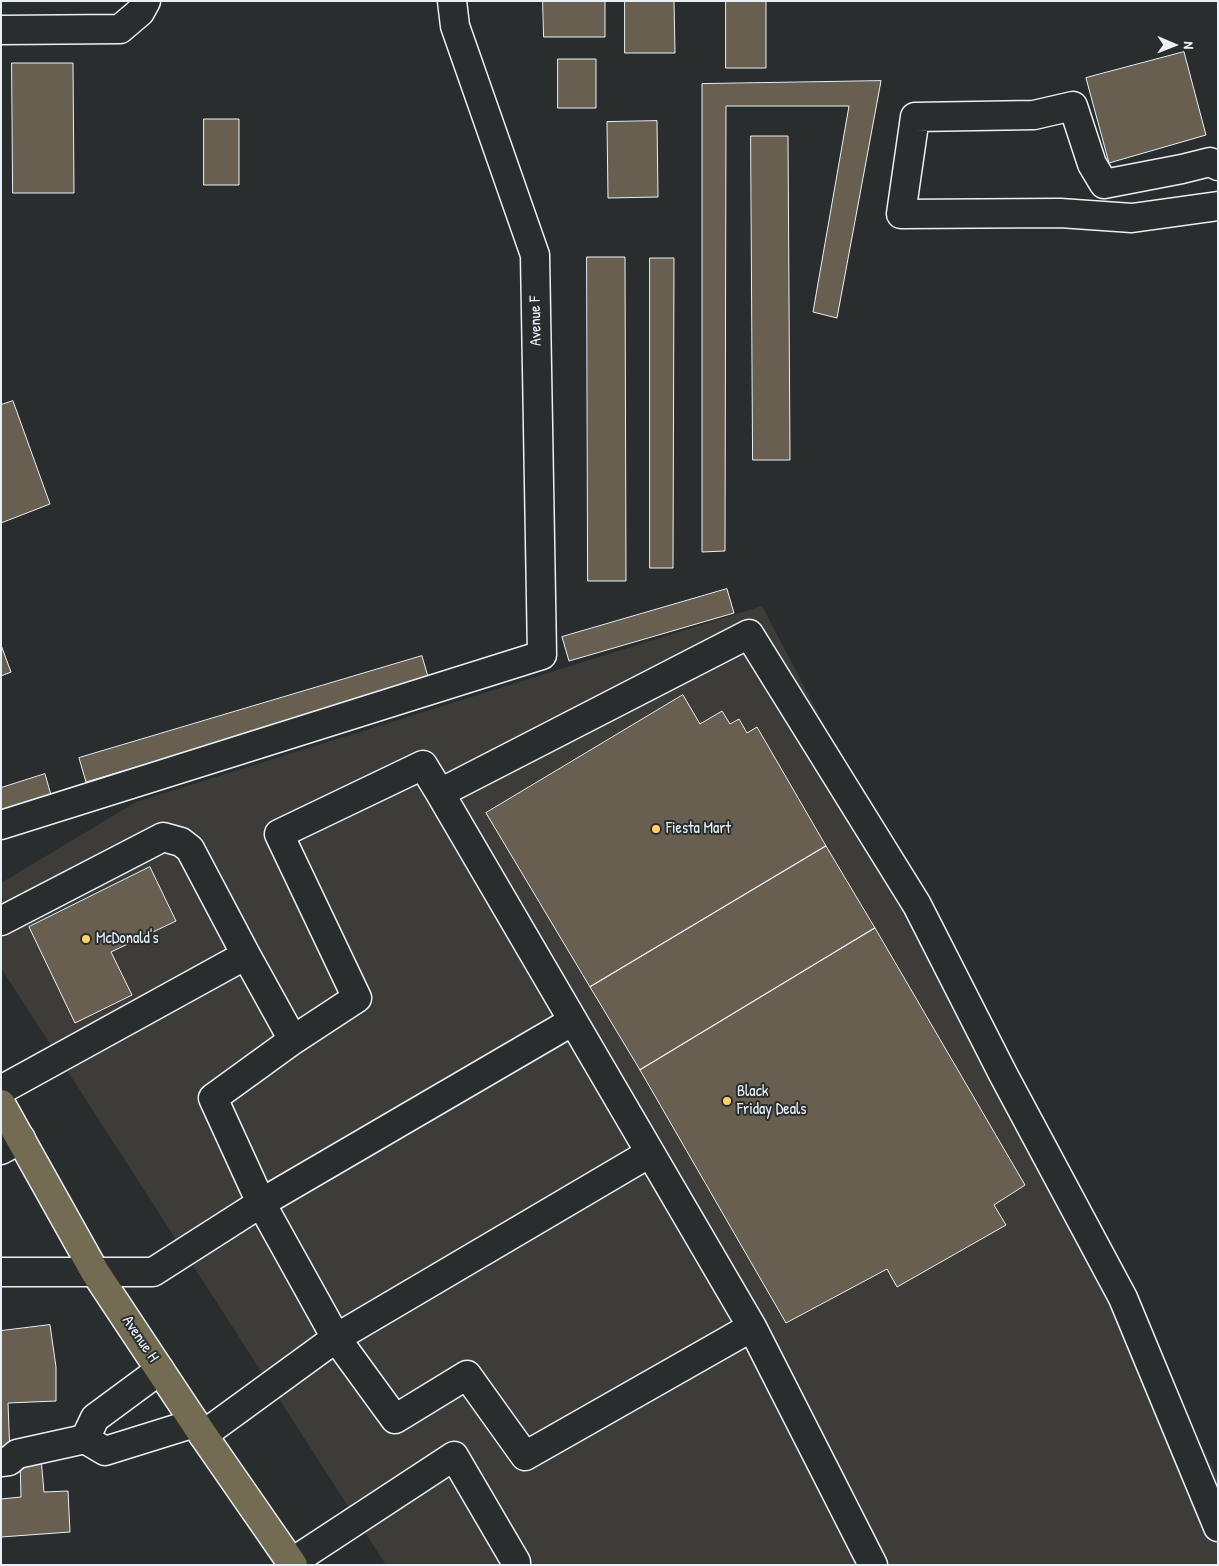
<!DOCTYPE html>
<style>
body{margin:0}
#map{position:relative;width:1219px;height:1566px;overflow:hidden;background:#2a2d2e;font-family:"Patrick Hand",sans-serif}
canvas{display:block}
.frame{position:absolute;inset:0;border:2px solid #e8f1f8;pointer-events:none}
.north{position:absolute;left:1149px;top:20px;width:50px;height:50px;-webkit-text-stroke:4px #2a2d2e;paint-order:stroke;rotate:91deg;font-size:14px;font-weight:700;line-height:20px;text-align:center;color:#e8f1f8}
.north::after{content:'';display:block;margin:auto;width:18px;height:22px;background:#e8f1f8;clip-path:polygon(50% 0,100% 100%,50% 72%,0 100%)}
</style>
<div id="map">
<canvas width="1219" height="1566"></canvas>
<div class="frame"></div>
<div class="north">N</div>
</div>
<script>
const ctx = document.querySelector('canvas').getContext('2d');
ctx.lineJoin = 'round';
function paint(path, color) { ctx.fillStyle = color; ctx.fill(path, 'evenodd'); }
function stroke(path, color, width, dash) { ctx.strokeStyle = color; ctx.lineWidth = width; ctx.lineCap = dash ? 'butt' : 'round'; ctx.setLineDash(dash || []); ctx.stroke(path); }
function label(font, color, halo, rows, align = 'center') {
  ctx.font = font + ' "Patrick Hand",sans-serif'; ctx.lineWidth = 4; ctx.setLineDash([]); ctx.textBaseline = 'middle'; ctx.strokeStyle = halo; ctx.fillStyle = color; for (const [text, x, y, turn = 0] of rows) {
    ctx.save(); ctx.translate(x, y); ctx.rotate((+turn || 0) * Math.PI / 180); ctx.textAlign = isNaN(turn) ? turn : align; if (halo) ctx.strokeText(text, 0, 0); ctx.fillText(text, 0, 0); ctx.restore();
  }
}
paint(new Path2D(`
 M762,606L1218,1477V1565H386L1,968V883L136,802Z`), '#3d3c38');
const building = new Path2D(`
 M543,1H605V37H544Z
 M625,1H674L675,53H625Z
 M726,1H766V68H726Z
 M1184,52L1206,135L1109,163L1086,78Z
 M558,59H596V108H558Z
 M12,63H73L74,193H13Z
 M881,81L837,318L813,312L849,106H726L725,551L702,552V84Z
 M204,119H239V185H204Z
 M657,121L658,197L608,198L607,122Z
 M751,136H788L790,460H753Z
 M587,257H625L626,581H588Z
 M650,258H674L673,568H650Z
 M13,401L50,504L1,523V405Z
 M727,589L734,613L569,661L562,637Z
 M1,645L11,672L1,676Z
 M422,656L429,680L86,782L79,758Z
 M683,695L700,724L722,711L730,724L739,719L747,733L757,727L826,846L590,987L486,813Z
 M45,774L51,795L1,811V788Z
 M826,846L875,928L640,1070L590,987Z
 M150,867L176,921L111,952L132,995L75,1023L29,927Z
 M875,928L1025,1185L994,1205L1006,1225L897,1287L887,1269L786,1323L640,1070Z
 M50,1325L56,1367V1401L8,1403L10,1456H1V1331Z
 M41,1458L44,1492L68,1491L70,1532L1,1537V1499L21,1497L20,1459Z`);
paint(building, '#685f50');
stroke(building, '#e8f1f8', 1);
const minor = new Path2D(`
 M1,30L120,29L140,12L146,1
 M1218,166L1210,162L1182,169L1104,184L1092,164L1073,106L1034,115L915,117L901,214L1060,213L1132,218L1218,206
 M440,793L749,634L917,905L1003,1074L1123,1298L1218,1527
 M1,825L542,655L535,255L455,26L452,1
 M1,921L163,837L181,842L190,849L246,955
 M1,1090L246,955L293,1040
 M1,1150L21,1139
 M1,1272H153L261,1203L213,1098L293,1040L357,998L279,834L423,765L440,793L752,1327L525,1456L467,1375L395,1419L336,1338L261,1203L573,1021
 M752,1327L873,1565
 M203,1435L336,1338L650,1153
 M85,1439L95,1418L160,1370
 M1,1462L9,1461L17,1454L85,1439L105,1451L195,1423
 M291,1563L454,1456L516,1562V1565`);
const major = new Path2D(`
 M1,1104L95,1272L203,1435L293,1565`);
stroke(minor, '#e8f1f8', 31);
stroke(major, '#e8f1f8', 31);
stroke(minor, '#2a2d2e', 28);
stroke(major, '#736b52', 28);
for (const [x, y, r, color] of [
 [656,829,5,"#ffd166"],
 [86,939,5,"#ffd166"],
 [727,1101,5,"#ffd166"]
]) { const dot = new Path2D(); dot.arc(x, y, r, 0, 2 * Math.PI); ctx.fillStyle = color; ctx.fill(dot); stroke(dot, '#2a2d2e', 2); }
label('16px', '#e8f1f8', '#2a2d2e', [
 ["Avenue F",536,321,-91],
 ["Avenue H",140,1339,56]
]);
label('16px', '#e8f1f8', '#2a2d2e', [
 ["Fiesta Mart",666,829],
 ["McDonald's",96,939],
 ["Black",737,1092],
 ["Friday Deals",737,1110]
], 'left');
</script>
